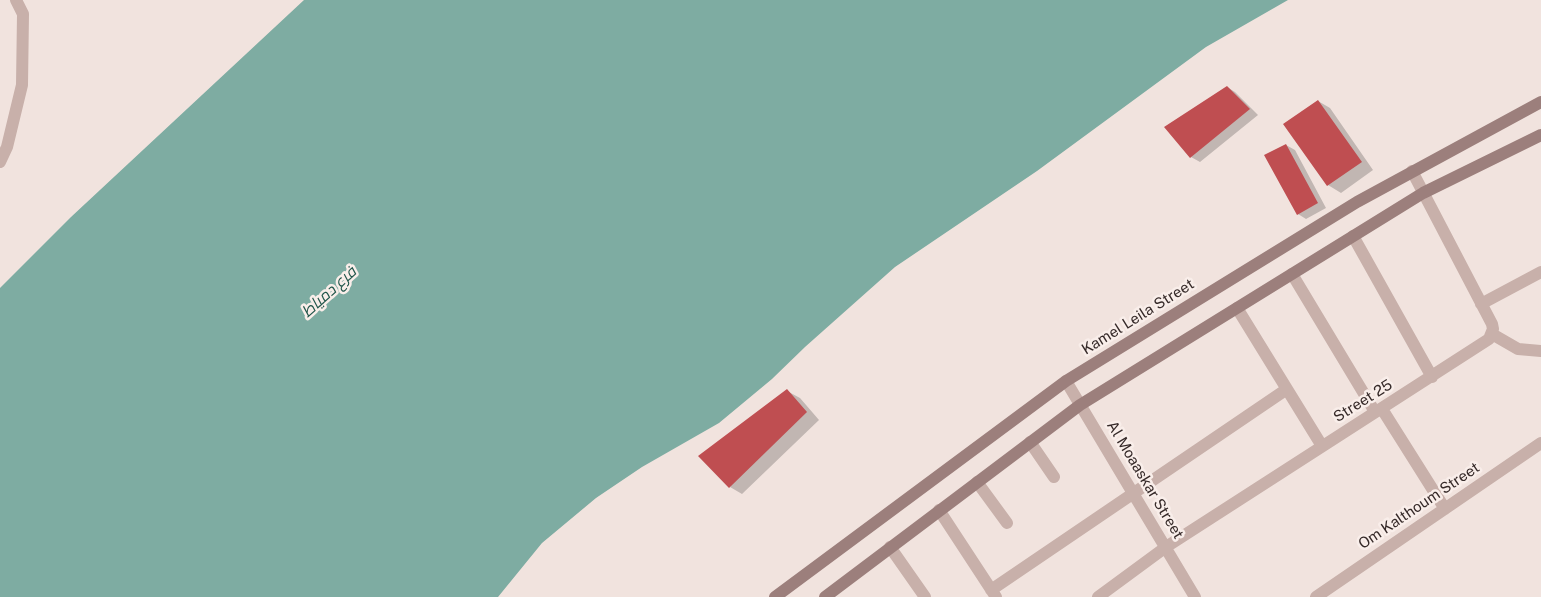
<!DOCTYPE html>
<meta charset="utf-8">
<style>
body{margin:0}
canvas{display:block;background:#f1e3de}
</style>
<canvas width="1541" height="597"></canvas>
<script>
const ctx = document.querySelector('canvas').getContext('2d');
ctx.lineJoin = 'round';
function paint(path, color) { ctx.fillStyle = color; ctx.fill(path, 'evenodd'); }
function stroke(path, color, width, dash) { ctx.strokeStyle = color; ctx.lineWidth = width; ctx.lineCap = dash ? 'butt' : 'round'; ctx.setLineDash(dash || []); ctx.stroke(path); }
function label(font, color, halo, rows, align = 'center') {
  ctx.font = font + ' "Public Sans",Cairo,sans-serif'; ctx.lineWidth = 5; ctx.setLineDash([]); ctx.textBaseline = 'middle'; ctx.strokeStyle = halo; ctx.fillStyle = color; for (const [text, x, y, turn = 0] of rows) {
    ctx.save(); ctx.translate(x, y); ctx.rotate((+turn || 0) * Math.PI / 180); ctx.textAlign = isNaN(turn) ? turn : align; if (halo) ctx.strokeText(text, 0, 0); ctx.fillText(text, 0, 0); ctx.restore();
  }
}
paint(new Path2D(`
 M304,0H1288L1206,47L1037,171L895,267L805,347L772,379L719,423L642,467L596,498L542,543L498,597H0V288L71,217Z`), '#7eaca2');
paint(new Path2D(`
 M1227,87L1235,92L1258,115L1200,162L1191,157Z
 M1318,101L1330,108L1373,170L1341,193L1328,185L1285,124Z
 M1286,145L1295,150L1326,208L1306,219L1298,214Z
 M787,391L800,398L819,420L742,494L730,487Z`), '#0003');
paint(new Path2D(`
 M1227,86L1250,109L1190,158L1164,127Z
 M1318,100L1362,162L1327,186L1283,124Z
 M1286,144L1318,203L1297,215L1264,155Z
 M787,389L807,412L729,488L698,456Z`), '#bf4e51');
stroke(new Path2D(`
 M0,162L7,147L22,85L23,14L16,0
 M1353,236L1432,377
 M1292,274L1375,412
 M1481,304L1541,272
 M1237,308L1322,446
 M1492,334L1518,349L1541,351
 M1066,381L1195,597
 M1382,409L1445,509
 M1030,442L1054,477
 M977,482L1007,523
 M939,510L996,597
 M890,547L925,597
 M991,590L1287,389
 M1098,597L1166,547L1489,339L1493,329L1492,324L1412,171
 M1316,597L1541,443`), '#c8b0aa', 12);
stroke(new Path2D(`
 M775,597L1066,381L1357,202L1541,102
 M825,597L1080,405L1423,193L1541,135`), '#9c7f7c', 12);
label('15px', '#362a29', '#f9eeea', [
 ["Kamel Leila Street",1138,317,-32],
 ["Street 25",1363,401,-32],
 ["Al Moaaskar Street",1145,480,59],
 ["Om Kalthoum Street",1419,506,-34]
]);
label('italic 16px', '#21564b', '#f9eeea', [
 ["فرع دمياط",329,292,-42]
]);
</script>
